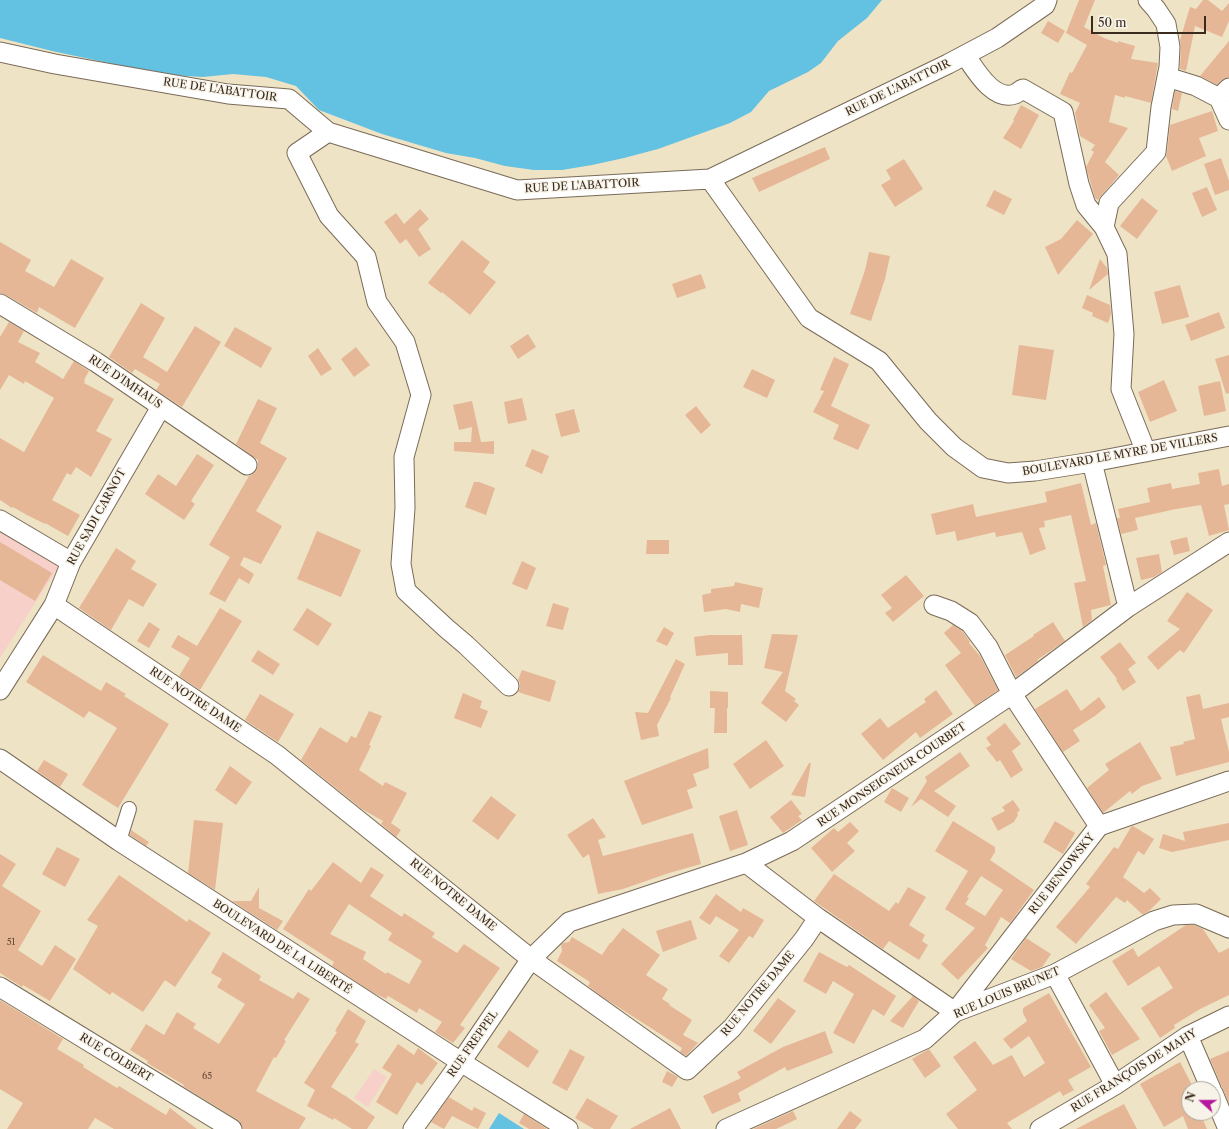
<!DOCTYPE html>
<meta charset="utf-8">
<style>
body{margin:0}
#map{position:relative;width:1229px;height:1129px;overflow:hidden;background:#efe3c5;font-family:"Libre Caslon Text",serif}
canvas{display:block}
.north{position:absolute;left:1181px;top:1081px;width:40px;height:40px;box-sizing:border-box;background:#f7f3e8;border:1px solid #aca397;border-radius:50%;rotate:291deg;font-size:11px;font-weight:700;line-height:16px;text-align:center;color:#3b2a1e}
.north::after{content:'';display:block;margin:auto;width:14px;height:18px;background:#b5179e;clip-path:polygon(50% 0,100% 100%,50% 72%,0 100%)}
.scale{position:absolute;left:1091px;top:16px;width:115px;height:18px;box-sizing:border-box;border:2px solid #3b2a1e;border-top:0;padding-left:5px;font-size:12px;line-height:14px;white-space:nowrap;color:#3b2a1e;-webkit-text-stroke:3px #f7f3e8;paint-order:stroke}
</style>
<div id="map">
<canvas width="1229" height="1129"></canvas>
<div class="north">N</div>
<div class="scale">50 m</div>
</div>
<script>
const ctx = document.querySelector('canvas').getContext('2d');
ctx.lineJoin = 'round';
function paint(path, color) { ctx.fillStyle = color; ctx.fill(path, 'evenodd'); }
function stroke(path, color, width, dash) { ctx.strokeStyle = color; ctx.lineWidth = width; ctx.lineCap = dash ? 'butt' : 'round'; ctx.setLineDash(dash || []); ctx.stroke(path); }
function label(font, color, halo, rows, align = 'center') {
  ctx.font = font + ' "Libre Caslon Text",serif'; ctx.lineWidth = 3; ctx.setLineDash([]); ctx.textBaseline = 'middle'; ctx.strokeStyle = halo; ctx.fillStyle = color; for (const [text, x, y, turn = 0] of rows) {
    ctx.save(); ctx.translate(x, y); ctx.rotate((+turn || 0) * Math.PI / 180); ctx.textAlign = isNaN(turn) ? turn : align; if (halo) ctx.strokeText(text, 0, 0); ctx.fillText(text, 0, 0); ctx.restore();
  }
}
paint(new Path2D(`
 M0,530L59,566L0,658Z
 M374,1069L387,1077L368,1107L354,1098Z`), '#f7d0ca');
paint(new Path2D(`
 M0,0H882L867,18L838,41L821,63L808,72L769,91L751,112L730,123L658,149L624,158L592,165L562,170H534L505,166L475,158L446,153L382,134L319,110L296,86L266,77L233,74L203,77L170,75L146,71L52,51L0,38Z
 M499,1113L524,1129H489Z`), '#63c1e1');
paint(new Path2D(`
 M1079,0H1095L1084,27L1104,38L1118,43V41L1135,46L1131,59L1158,63L1151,103L1125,96V98L1115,95L1109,122L1128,128L1105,162L1119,175L1101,196L1098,200L1095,198L1086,167L1094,152L1091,150L1095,145L1080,136L1075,113L1080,103L1060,94L1070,72L1072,73L1087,45L1066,33Z
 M1203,0H1208L1222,11L1229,3V21L1222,37L1195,26L1186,71L1180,69L1181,48L1180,40L1190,7L1196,9Z
 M1048,21L1065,31L1058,43L1041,33Z
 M1229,41V77L1222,80L1217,85L1200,76Z
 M1175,91L1182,93L1178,111L1172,109Z
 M1021,105L1039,115L1021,149L1003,138L1014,121L1013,120Z
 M1212,111L1218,131L1199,138L1206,156L1172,171L1166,156L1167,153L1170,125Z
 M825,147L830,159L759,192L752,178Z
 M1221,158L1229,181V190L1215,195L1204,164Z
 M904,159L923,189L895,207L881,185L891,179L886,170Z
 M1207,187L1217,210L1202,217L1192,193Z
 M994,190L1012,199L1004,215L986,206Z
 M1142,198L1158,211L1137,239L1120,226Z
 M420,209L429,219L418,229L431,249L419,257L406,239L400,244L384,222L396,213L404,224Z
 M1077,220L1093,234L1058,275L1045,247L1061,239Z
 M462,240L490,262L483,272L496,282L470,315L442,292L441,293L428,283Z
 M0,242L31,260L25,271L54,287L71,259L104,278L75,328L39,307L37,313L6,295L0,293Z
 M869,252L890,256L885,279L871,321L850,314L865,270Z
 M1100,259L1107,268L1108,274L1089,290Z
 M701,274L706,288L677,298L672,284Z
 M1180,285L1189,317L1162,324L1154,292Z
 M1087,295L1110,305L1111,314L1108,323L1092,316L1093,313L1082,308Z
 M141,303L165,318L143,357L167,372L195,326L221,342L182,407L156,390L160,384L135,369L132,373L109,357Z
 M1219,312L1225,328L1191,341L1185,325Z
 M9,322L24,331L18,342L40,353L35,362L63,379L74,361L89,371L84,380L85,381L84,383L114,399L96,431L112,439L91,477L76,467L71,475L67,473L52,500L80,515L68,536L45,523V524L25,514L13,507L12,508L0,500V438L24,452L54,398L25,381L24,384L9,375L0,390V337Z
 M235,327L272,348L261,368L224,346Z
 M528,334L536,347L518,359L510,346Z
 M1019,345L1054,350L1046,400L1012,395Z
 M356,347L370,365L354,377L341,359Z
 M318,348L332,369L321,376L308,356Z
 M1229,355V393L1226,394L1215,359Z
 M834,357L849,364L831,406L870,425L858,450L833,439L839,425L813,412L824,391L820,390Z
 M752,369L775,380L767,398L743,387Z
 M1164,380L1177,411L1150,422L1138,392Z
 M1220,381L1226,411L1204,416L1198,386Z
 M522,398L527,420L508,424L504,402Z
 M258,399L277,408L260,443L287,458L256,511L282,526L261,564L244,557L240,565L254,574L249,584L239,578L225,602L209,594L230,557L209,545L249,476L252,475L256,471L258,466V460L236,444Z
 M472,401L481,442L494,441V454L454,451V442H471L472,427L459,430L453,405Z
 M696,406L711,425L701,434L685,415Z
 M574,409L580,432L561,437L555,414Z
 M532,449L549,456L542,474L525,466Z
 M197,454L214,465L191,501L195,504L184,520L145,494L158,474L176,486Z
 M1219,469L1222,486L1229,484V504L1224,505L1229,530L1209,536L1201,505L1176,509L1135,518L1138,530L1121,534L1117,518H1120L1118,509L1150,502L1147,488L1171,483L1172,489L1200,484L1198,473Z
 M474,482H479L495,488L486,515L465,507Z
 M1081,483L1091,525L1096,523L1106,565L1103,566L1111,605L1091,610L1092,620L1083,627L1074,583L1086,581L1071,515L1044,521L1045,527L1039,528L1046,549L1030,555L1022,532L996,537L995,532L957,541L955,531L936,535L931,514L973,504L976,517L1047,502L1045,492Z
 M317,531L361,550L341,597L297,579Z
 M1187,537L1190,551L1174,555L1170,541Z
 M647,540H669V554H646Z
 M0,542L52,573L35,601L0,580Z
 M116,548L136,561L131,569L157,584L143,607L129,599L111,630L79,608Z
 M1159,554L1162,572L1154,577L1141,580L1136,558Z
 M522,561L536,568L527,590L512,584Z
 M906,575L924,596L893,622L885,613L892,608L881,595Z
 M735,582L763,588L759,608L741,604L740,612L726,609L704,612L702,595L711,593V589L734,586Z
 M1187,592L1213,610L1184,653L1180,650L1158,670L1147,657L1180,629L1167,621Z
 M553,603L569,608L563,630L546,626Z
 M220,608L242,621L200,690L179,676L190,658L171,647L178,635L197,646Z
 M307,608L332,624L318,646L293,630Z
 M149,622L160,629L149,648L137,641Z
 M1053,622L1065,641L1037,660L1038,661L1016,677L1005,655L1034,636L1033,635Z
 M953,625L962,631L970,642L969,643L980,656L998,690L975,706L945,665L961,653L944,633Z
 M664,627L674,633L667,646L656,641Z
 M772,634L798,635L785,691L796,699L794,701L799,705L786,722L761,703L783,672L764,668Z
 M709,635H742L743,665H728V653L696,656L694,637Z
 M1120,642L1136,663L1128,669L1136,682L1123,691L1116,680L1117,679L1100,657Z
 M258,650L280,664L273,675L251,661Z
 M43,655L101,691L106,682L126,694L124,696L169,724L118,808L82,785L117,728L89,711L84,718L26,682Z
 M676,659L685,664L670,697L671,698L657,725L659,736L641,740L635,712L648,713Z
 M522,670L556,681L550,702L518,692L520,688V683L518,680Z
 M1067,689L1081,711L1099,697L1106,707L1095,716L1073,730L1080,741L1063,752L1035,709Z
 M936,690L953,714L920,738L916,732L883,760L861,734L880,718L888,728L926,702L924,699Z
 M710,691L728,692V708H727V733H714L715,708H710Z
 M463,693L482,701L480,708L488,711L481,728L454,718Z
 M260,694L294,714L278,742L245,720Z
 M1200,694L1203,709L1229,703V717L1221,719L1229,752V762L1176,776L1170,747L1184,744L1183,742L1195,739L1186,697Z
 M369,711L382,716L369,745L371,746L359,770L383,786L385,782L407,793L391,823L401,830L396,837L381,824L383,821L362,809L301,760L320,727L347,743L351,736L356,738Z
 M1005,723L1021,744L1012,751L1023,770L1011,778L1000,760L997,762L986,748L991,745L986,738Z
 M766,740L784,766L750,789L733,764Z
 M1140,742L1162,779L1142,786L1132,794L1130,791L1103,813L1087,788L1109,770L1105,764Z
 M708,748L709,768L693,774L697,786L687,790L693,808L642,825L624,781Z
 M960,752L970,766L934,791L956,806L948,817L921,799L911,807L927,781L925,777Z
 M44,760L68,774L60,787L37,771Z
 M809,763H811L805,797L791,795Z
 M230,766L252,782L236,805L215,790Z
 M892,788L909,798L901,812L884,802Z
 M491,796L516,815L498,840L472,821Z
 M791,800L802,814L798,816L802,820L783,833L770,817Z
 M1013,800L1020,810L1017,813L1018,815L1014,822L998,831L991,818L1005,811L1002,807Z
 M737,810L748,845L730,851L719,816Z
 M593,818L606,837L598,840L603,856L693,833L701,864L669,873L623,889L598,894L589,854L583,858L567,835Z
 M194,820L223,823L215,890L188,873Z
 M953,821L995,847V852L990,860L1034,890L1010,923L1001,917L985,945L988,948L958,980L941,964L975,928L945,909L968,871L935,851ZM981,876L1003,890L985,916L965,904L969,898L967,897Z
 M1055,821L1075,833L1063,854L1043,842Z
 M850,822L859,831L847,843L855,851L832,872L811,848L834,828L838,832Z
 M1229,823V840L1172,852L1159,848L1163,834L1185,841L1183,832Z
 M1133,826L1154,839L1144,855L1138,851L1123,877L1144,893L1150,888L1161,899L1149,911L1143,915L1127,900L1125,903L1116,897L1076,944L1056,927L1090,887L1086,884L1114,847L1118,849L1131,827Z
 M131,830L149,842L146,846L130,835Z
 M57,847L80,859L65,887L42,874Z
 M0,854L16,864L2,886L41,911L18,950L42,966L55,945L76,959L50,1001L23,985L22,987L0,973Z
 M333,862L361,883L371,867L384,875L370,896L402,917L404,913L435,933L432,937L457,953L464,944L500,968L460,1025L465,1028L453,1043L435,1032L442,1022L419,1008L417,1013L388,996L386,999L372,992L332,966L334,962L283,929L309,889L311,891ZM349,904L392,933L388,940L422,961L409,984L387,972L386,974L363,959L366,952L330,934Z
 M834,874L889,911L896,902L898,904L908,887L926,897L909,925L925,935L922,941L928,945L919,960L889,941L883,949L814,901Z
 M119,875L187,922L189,919L211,933L175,987L165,980L143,1012L112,992L110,995L73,969L98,926L87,920Z
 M259,887V908L283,921L277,930L232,901H251Z
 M716,894L741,912L743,908L764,920L753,938L749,936L729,963L719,956L739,930L716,916L710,925L699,918Z
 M691,920L697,939L663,952L656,931Z
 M1186,925H1194L1203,929L1219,953L1229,948V995L1200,1009L1174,1025L1175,1028L1160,1038L1141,1008L1173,988L1159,966L1128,986L1112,961L1133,948L1138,957Z
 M623,928L660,955L646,975L668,989L662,999L670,1004L669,1005L692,1020L683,1035L698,1043L686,1056L680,1052L682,1048L604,998L588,986L590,982L557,961L562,951L561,945L563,943L569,942L572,937L602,955L610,943H611Z
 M1026,938L1051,954L1042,967L1031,971L1011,959Z
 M223,952L261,976L259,980L293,999L298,992L310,999L284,1040L286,1041L276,1058L274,1057L256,1091L306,1118L299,1129H243L241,1123L238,1120L183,1086L184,1085L147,1063L148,1061L130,1050L146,1024L164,1035L177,1012L196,1024L193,1028L219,1044L245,1004L217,987L222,979L211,973Z
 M819,952L847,967L849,965L896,996L884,1016L873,1009L854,1044L833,1033L854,994L833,981L826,994L803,981Z
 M1106,992L1140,1039L1112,1055L1099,1031L1105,1028L1089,1005Z
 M1049,993L1091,1067L1068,1080L1074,1090L1063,1096L1060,1091L1007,1123L1012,1129H958L946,1114L977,1090L953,1057L975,1041L993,1065L1012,1055L1024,1077L1045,1063L1029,1036L1011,1049L1003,1039L1027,1021L1023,1013V1008Z
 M913,996L919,1001L903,1028L890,1021Z
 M778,998L796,1011L771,1044L753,1031Z
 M0,1000L63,1039L57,1049L84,1065L83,1067L117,1088L119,1086L166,1115L170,1108L197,1129H114L95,1118L88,1129H7L23,1103L0,1089Z
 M348,1009L366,1021L355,1042L359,1044L331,1087L347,1097L375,1117L367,1129H352L334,1118L333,1120L307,1106L315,1090L304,1083L337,1032L335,1031Z
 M509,1030L539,1051L528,1068L497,1047Z
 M825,1031L833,1053L787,1071L785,1067L738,1093L741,1101L712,1114L703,1096L741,1078L737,1072L783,1047Z
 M398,1044L414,1055L418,1048L438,1063L422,1085L417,1082L397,1115L376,1102L392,1074L382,1068Z
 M570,1049L585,1057L567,1091L552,1083Z
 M929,1049L941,1066L925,1078L912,1059Z
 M1229,1051V1103L1210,1059Z
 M1180,1062L1194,1089H1189V1113H1200L1207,1129H1188L1183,1116L1164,1127L1140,1084Z
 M667,1071L678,1077L672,1087L662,1082Z
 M449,1097L472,1111L474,1107L486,1113L478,1129L452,1116L444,1129L431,1122Z
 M587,1098L618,1116L610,1129H594L575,1118Z
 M1124,1104L1137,1129H1076Z
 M670,1108L681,1129H630Z
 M793,1111L797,1119L776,1129H753Z
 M850,1111L862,1120L855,1129H837Z
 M524,1114L547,1129H529L519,1123Z`), '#e5b796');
const pedestrian = new Path2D(`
 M119,841L129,809`);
const minor = new Path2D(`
 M0,52L55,64L228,94L289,99L328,132L517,190L710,179L948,64L997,38L1045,5L1047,0
 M965,55C975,69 993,102 1015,94C1018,93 1020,90 1023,89L1063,112L1079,184L1086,205L1104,227L1117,254L1124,334L1121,389L1146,452
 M1167,77L1196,86L1219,98
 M1229,88L1219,98L1229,120
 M328,132L297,153L329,216L366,257L377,302L405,342L421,395L404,457L405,508L401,564L406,591L446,628L466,645L509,686
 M710,179L809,318L879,361L928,421L954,447L983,468L1008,473L1035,471L1092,462L1229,436
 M1104,227L1109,203L1156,152L1161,107L1169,67L1170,47L1166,24L1156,9L1148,0
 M0,304L96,362L247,465
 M1092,462L1128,607
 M0,520L71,562
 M54,605L277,755L531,959L687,1070L732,1028L804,939L818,918
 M934,605L951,611L970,623L988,647L1012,694L1099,826
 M0,690L54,605L71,562L161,407
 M0,759L119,841L461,1062L568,1129
 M746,863L818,918L955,1012L1099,826L1229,781
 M1055,974L1115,1085
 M0,987L232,1129
 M1188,1036L1211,1089
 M1213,1093L1228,1129
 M413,1129L461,1062L531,959L569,922L746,863L792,841L1012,694L1128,607L1229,542
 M726,1129L925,1039L955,1012L1055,974L1154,921L1173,915L1196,914L1229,928
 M1040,1129L1115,1085L1188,1036L1229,1016`);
stroke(pedestrian, '#7a6b58', 16);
stroke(minor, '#7a6b58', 21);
stroke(pedestrian, '#fff', 14);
stroke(minor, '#fff', 19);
label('9px', '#664d3c', null, [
 ["51",11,942],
 ["65",207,1076]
]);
label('11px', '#3b2a1e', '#f7f3e8', [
 ["RUE DE L'ABATTOIR",898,88,-26],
 ["RUE DE L'ABATTOIR",220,90,8],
 ["RUE DE L'ABATTOIR",582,186,-3],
 ["RUE D'IMHAUS",125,382,34],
 ["BOULEVARD LE MYRE DE VILLERS",1120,455,-10],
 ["RUE SADI CARNOT",97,517,-61],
 ["RUE NOTRE DAME",195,700,34],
 ["RUE MONSEIGNEUR COURBET",892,775,-34],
 ["RUE BENIOWSKY",1062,874,-52],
 ["RUE NOTRE DAME",453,895,39],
 ["BOULEVARD DE LA LIBERTÉ",282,947,33],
 ["RUE LOUIS BRUNET",1007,993,-23],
 ["RUE NOTRE DAME",758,994,-50],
 ["RUE FREPPEL",473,1044,-55],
 ["RUE COLBERT",116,1058,31],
 ["RUE FRANÇOIS DE MAHY",1134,1071,-32]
]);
</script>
